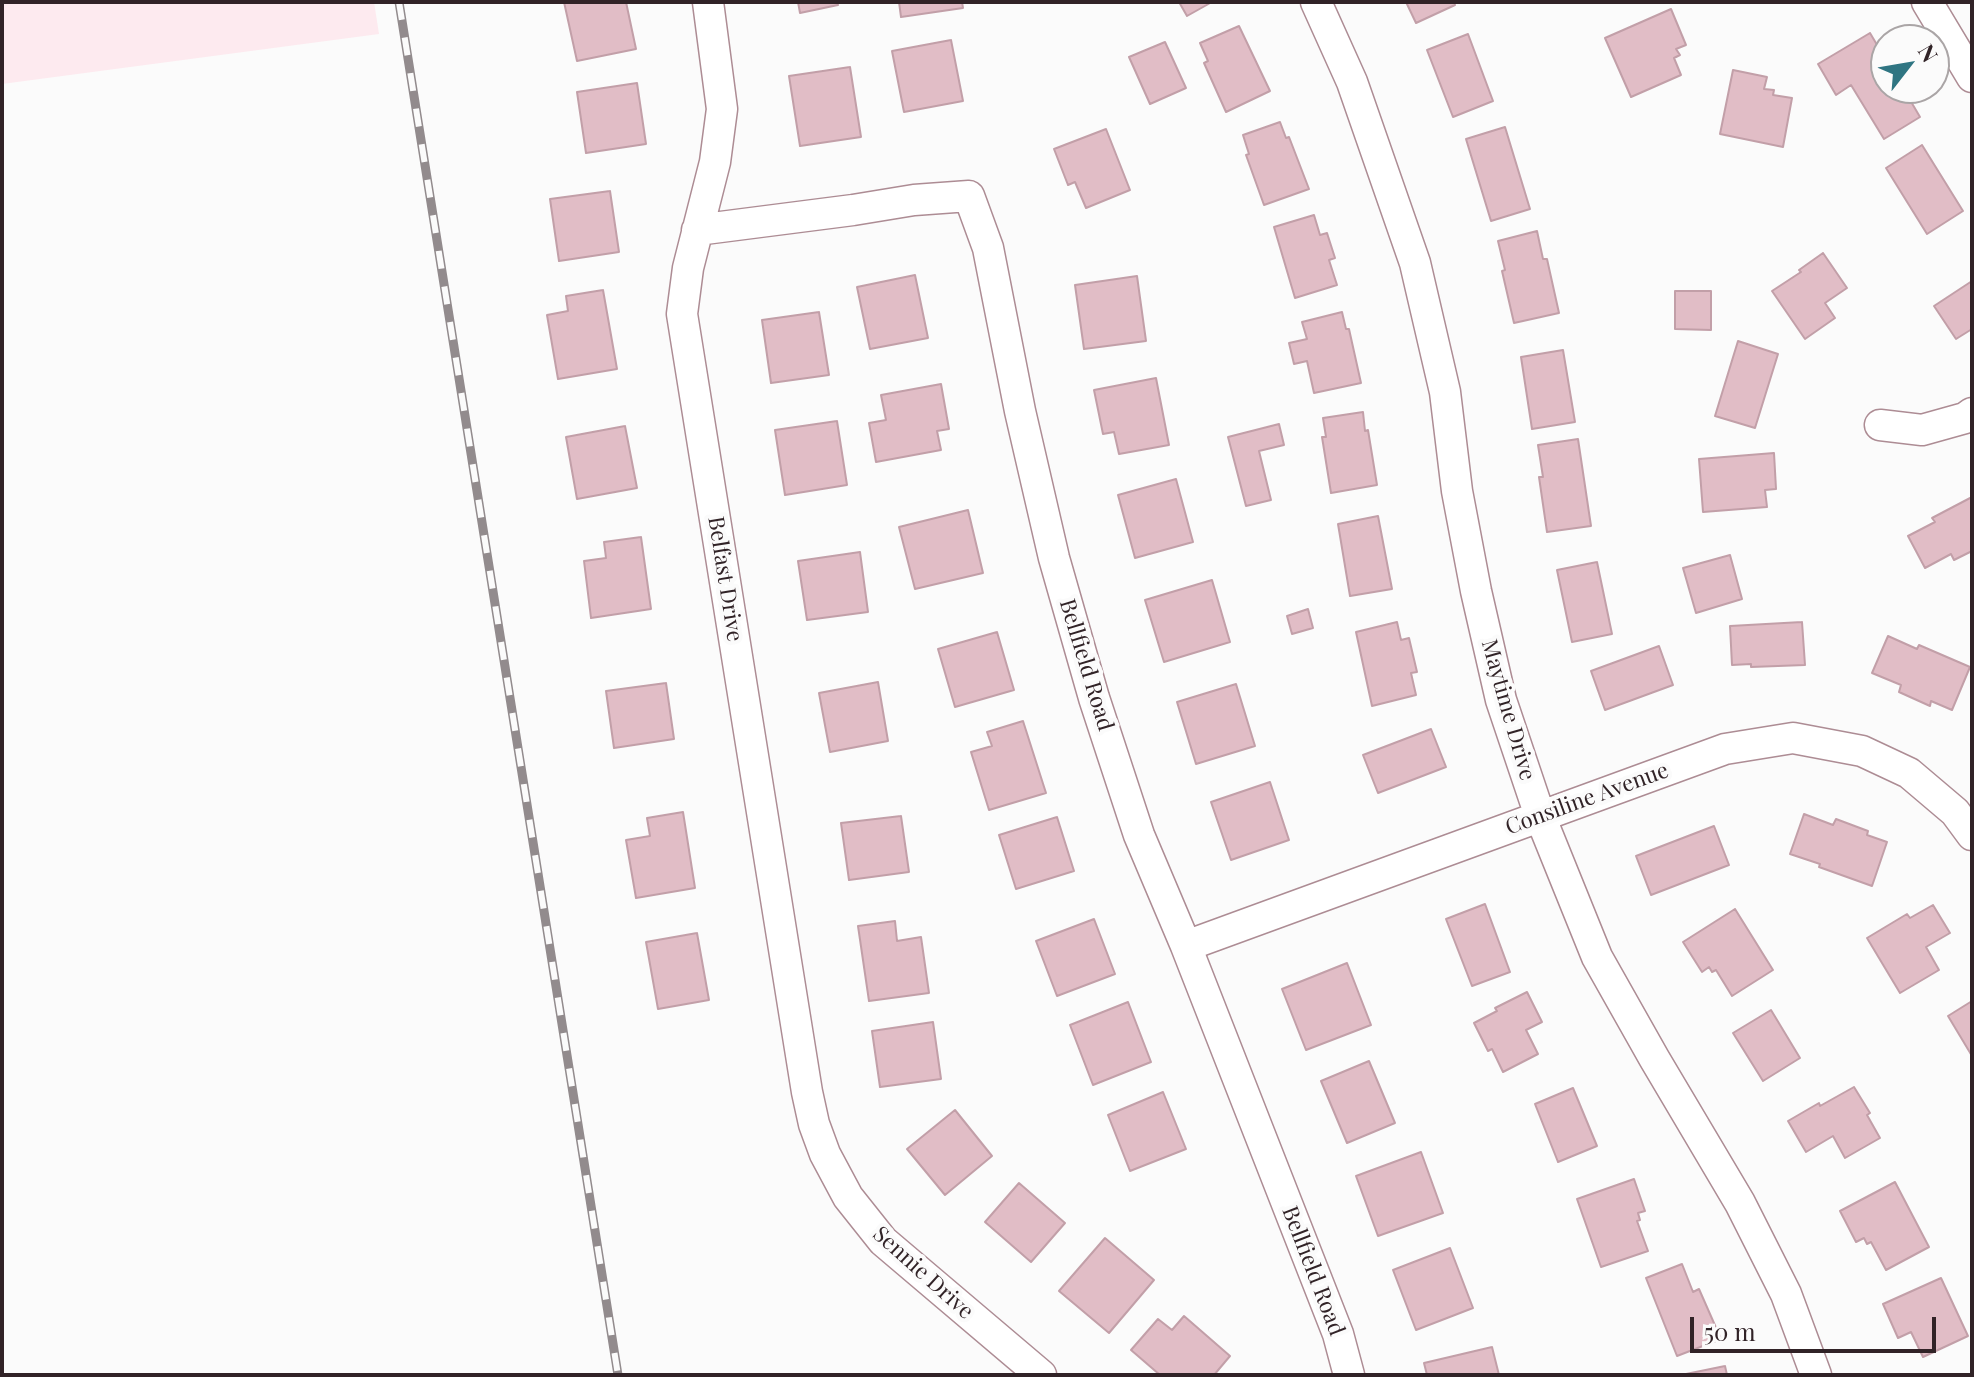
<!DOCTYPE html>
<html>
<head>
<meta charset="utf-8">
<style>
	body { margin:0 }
	#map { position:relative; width:1974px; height:1377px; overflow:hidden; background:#fbfbfb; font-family:"Playfair Display",serif }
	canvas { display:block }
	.frame { position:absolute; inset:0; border:4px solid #312327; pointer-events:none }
	.north { position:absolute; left:1870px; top:24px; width:80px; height:80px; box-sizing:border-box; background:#fbfbfb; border:2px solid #aaa5a6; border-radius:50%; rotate:59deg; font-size:22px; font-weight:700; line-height:32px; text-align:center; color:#312327 }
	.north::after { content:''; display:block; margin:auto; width:28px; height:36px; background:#2f7582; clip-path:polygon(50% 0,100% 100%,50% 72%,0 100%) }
	.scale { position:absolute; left:1690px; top:1317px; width:246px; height:36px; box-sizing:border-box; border:4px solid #312327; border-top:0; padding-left:10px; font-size:24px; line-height:28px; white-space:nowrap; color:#312327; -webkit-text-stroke:6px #fbfbfb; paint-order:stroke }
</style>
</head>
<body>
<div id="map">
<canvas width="1974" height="1377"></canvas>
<div class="frame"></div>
<div class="north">N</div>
<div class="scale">50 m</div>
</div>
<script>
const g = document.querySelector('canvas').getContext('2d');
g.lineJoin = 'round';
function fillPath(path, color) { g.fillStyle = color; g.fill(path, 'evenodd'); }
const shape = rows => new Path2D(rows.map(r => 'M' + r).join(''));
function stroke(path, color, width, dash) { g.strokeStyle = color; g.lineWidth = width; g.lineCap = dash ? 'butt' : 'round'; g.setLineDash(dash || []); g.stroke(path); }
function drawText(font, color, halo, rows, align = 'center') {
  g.font = font + ' "Playfair Display",serif'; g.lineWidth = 8; g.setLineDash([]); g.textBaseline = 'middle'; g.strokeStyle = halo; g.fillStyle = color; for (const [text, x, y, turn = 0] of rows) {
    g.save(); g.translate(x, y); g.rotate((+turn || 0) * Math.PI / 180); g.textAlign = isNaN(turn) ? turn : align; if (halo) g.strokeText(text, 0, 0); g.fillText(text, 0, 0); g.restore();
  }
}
fillPath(shape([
	[2,2,374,2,379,34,2,84]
]), '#fdeaef');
const building = shape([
	[564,2,626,2,636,49,577,61,564,2],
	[798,2,837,2,838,5,800,13,798,2],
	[899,2,962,2,963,8,901,17,899,2],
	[1179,2,1212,2,1187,16,1179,2],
	[1406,2,1454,2,1455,5,1416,23,1406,2],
	[1671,9,1686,45,1676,49,1680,55,1674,58,1681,75,1631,97,1605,38,1671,9],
	[1239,26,1270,91,1226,112,1204,63,1208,61,1200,43,1239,26],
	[1870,33,1886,60,1886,88,1903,88,1920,117,1884,139,1851,85,1836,95,1818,64,1870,33],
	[1468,34,1493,101,1453,117,1427,50,1468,34],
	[951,40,963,101,904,112,892,51,951,40],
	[1165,42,1186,88,1150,104,1129,57,1165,42],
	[850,67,861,137,800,146,789,76,850,67],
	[1733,70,1767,77,1764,89,1774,90,1773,95,1792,98,1783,147,1720,134,1733,70],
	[637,83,646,144,586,153,577,92,637,83],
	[1280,122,1286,138,1289,137,1309,189,1264,205,1246,155,1249,154,1243,135,1280,122],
	[1505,127,1530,209,1491,221,1466,139,1505,127],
	[1106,129,1130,190,1086,208,1075,182,1068,185,1054,149,1106,129],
	[1922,145,1963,211,1927,234,1886,168,1922,145],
	[610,191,619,252,559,261,550,199,610,191],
	[1314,215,1320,235,1327,233,1335,258,1329,260,1337,285,1295,298,1274,227,1314,215],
	[1537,231,1543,259,1547,259,1559,313,1514,323,1502,271,1505,270,1498,241,1537,231],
	[1823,253,1847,288,1825,303,1835,318,1805,339,1772,291,1801,272,1799,270,1823,253],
	[915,275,928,338,870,349,857,287,915,275],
	[1137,276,1146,341,1084,349,1075,285,1137,276],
	[1972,281,1972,329,1956,339,1934,306,1972,281],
	[603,290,617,369,558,379,547,315,568,311,566,296,603,290],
	[1675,291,1711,291,1711,330,1675,329,1675,291],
	[819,312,829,375,771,383,762,320,819,312],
	[1342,312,1346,329,1349,329,1361,383,1314,393,1307,361,1294,364,1289,343,1307,339,1302,322,1342,312],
	[1738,341,1778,354,1755,428,1715,416,1738,341],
	[1563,350,1575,422,1532,429,1521,357,1563,350],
	[1156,378,1169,445,1119,454,1114,432,1103,434,1094,390,1156,378],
	[941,384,949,429,937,431,941,450,876,462,869,423,886,420,881,395,941,384],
	[1363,412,1365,431,1368,430,1377,485,1331,493,1322,437,1326,437,1323,418,1363,412],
	[837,421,847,485,785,495,775,430,837,421],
	[1279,424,1284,445,1259,451,1271,500,1246,506,1228,437,1279,424],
	[625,426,637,488,577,499,566,437,625,426],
	[1578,439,1591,526,1547,532,1539,477,1543,477,1538,445,1578,439],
	[1774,453,1776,489,1765,490,1767,507,1703,512,1699,459,1774,453],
	[1176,479,1193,542,1135,558,1118,495,1176,479],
	[1972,497,1972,551,1954,560,1951,554,1925,568,1908,536,1935,522,1932,518,1972,497],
	[968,510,983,573,915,589,899,527,968,510],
	[1378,516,1392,589,1350,596,1338,524,1378,516],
	[641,537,651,609,591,618,584,561,606,558,604,542,641,537],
	[860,552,868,612,807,620,798,561,860,552],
	[1730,555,1742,599,1696,613,1683,568,1730,555],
	[1597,562,1612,634,1572,642,1557,570,1597,562],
	[1212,580,1230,642,1164,662,1145,600,1212,580],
	[1308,609,1313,628,1292,634,1287,616,1308,609],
	[1397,622,1401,640,1409,638,1417,672,1411,673,1416,695,1372,706,1356,632,1397,622],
	[1802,622,1805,665,1751,667,1751,664,1732,665,1730,626,1802,622],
	[997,632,1014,690,955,707,938,649,997,632],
	[1888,636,1917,649,1919,645,1970,667,1952,710,1931,701,1930,706,1899,692,1901,685,1872,673,1888,636],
	[1659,646,1673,685,1605,710,1591,671,1659,646],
	[878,682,888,741,830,752,819,693,878,682],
	[666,683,674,739,614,748,606,691,666,683],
	[1236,684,1255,746,1196,764,1177,702,1236,684],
	[1023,721,1046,793,989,810,971,752,992,746,987,732,1023,721],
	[1431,729,1446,767,1378,793,1363,755,1431,729],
	[1270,782,1289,840,1231,860,1211,802,1270,782],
	[683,812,695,888,636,898,626,840,650,836,647,818,683,812],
	[1804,814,1833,825,1836,819,1868,831,1867,835,1887,842,1872,886,1819,867,1820,864,1790,854,1804,814],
	[901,816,909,872,849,880,841,823,901,816],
	[1057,817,1074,871,1016,889,999,835,1057,817],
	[1714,826,1729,865,1651,895,1636,856,1714,826],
	[1485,904,1510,972,1472,986,1446,919,1485,904],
	[1933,905,1950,933,1926,947,1939,970,1900,993,1867,938,1907,914,1910,918,1933,905],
	[1735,909,1773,970,1732,996,1716,970,1712,972,1709,967,1702,972,1683,942,1735,909],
	[1094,919,1115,974,1057,996,1036,941,1094,919],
	[895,921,897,941,921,937,929,993,869,1001,858,926,895,921],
	[697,933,709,1000,658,1009,646,942,697,933],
	[1347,963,1371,1025,1306,1050,1282,989,1347,963],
	[1527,992,1542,1022,1526,1030,1538,1054,1503,1072,1492,1049,1488,1051,1474,1023,1497,1011,1495,1008,1527,992],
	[1972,1001,1972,1056,1948,1016,1972,1001],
	[1128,1002,1151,1062,1093,1085,1070,1025,1128,1002],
	[1771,1010,1800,1058,1763,1081,1733,1033,1771,1010],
	[933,1022,941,1079,880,1087,872,1031,933,1022],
	[1369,1061,1395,1123,1347,1143,1321,1081,1369,1061],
	[1854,1087,1870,1113,1867,1115,1880,1138,1845,1158,1833,1136,1806,1152,1788,1121,1819,1103,1820,1106,1854,1087],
	[1573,1088,1597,1146,1558,1162,1535,1104,1573,1088],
	[1163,1092,1186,1149,1130,1171,1108,1115,1163,1092],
	[955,1110,992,1156,945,1195,907,1149,955,1110],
	[1421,1152,1443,1213,1378,1236,1356,1176,1421,1152],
	[1634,1179,1645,1211,1638,1213,1640,1220,1637,1221,1648,1251,1601,1267,1577,1199,1634,1179],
	[1895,1182,1929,1247,1886,1270,1871,1242,1867,1244,1864,1238,1856,1242,1840,1211,1895,1182],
	[1019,1183,1065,1223,1031,1262,985,1222,1019,1183],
	[1105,1238,1154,1280,1109,1333,1059,1291,1105,1238],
	[1450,1248,1473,1308,1416,1330,1393,1270,1450,1248],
	[1682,1264,1693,1292,1699,1289,1721,1339,1677,1356,1646,1278,1682,1264],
	[1941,1278,1968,1336,1923,1357,1911,1332,1898,1338,1883,1304,1941,1278],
	[1184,1316,1230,1356,1214,1375,1160,1375,1131,1350,1158,1319,1172,1330,1184,1316],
	[1492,1347,1499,1375,1427,1375,1424,1363,1492,1347],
	[1725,1366,1727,1375,1686,1375,1686,1374,1725,1366]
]);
fillPath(building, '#e1bdc6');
stroke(building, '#c29fa8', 2);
const minor = shape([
	[708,2,722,109,715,162,688,268,682,314,807,1092,814,1124,825,1154,848,1197,883,1241,1041,1375],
	[1316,2,1352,82,1415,263,1445,392,1457,491,1476,591,1501,700,1540,816,1597,957,1654,1058,1740,1203,1786,1294,1816,1375],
	[1927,2,1972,77],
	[697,230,853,210,914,200,969,196,988,248,1020,411,1054,558,1094,698,1139,835,1186,946,1338,1334,1349,1375],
	[1880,425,1922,430,1965,418,1972,413],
	[1186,946,1725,749,1793,738,1862,751,1909,773,1955,812,1972,835]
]);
stroke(minor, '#ad8c94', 33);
stroke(minor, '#fff', 30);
const rail = shape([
	[399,2,618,1375]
]);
stroke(rail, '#928b8d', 9);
stroke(rail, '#fbfbfb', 6, [18]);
drawText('22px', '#312327', '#fbfbfb', [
	["Belfast Drive",725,579,81],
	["Bellfield Road",1086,665,73],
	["Maytime Drive",1508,710,74],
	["Consiline Avenue",1587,799,-20],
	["Bellfield Road",1313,1271,69],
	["Sennie Drive",923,1273,42]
]);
</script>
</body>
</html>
